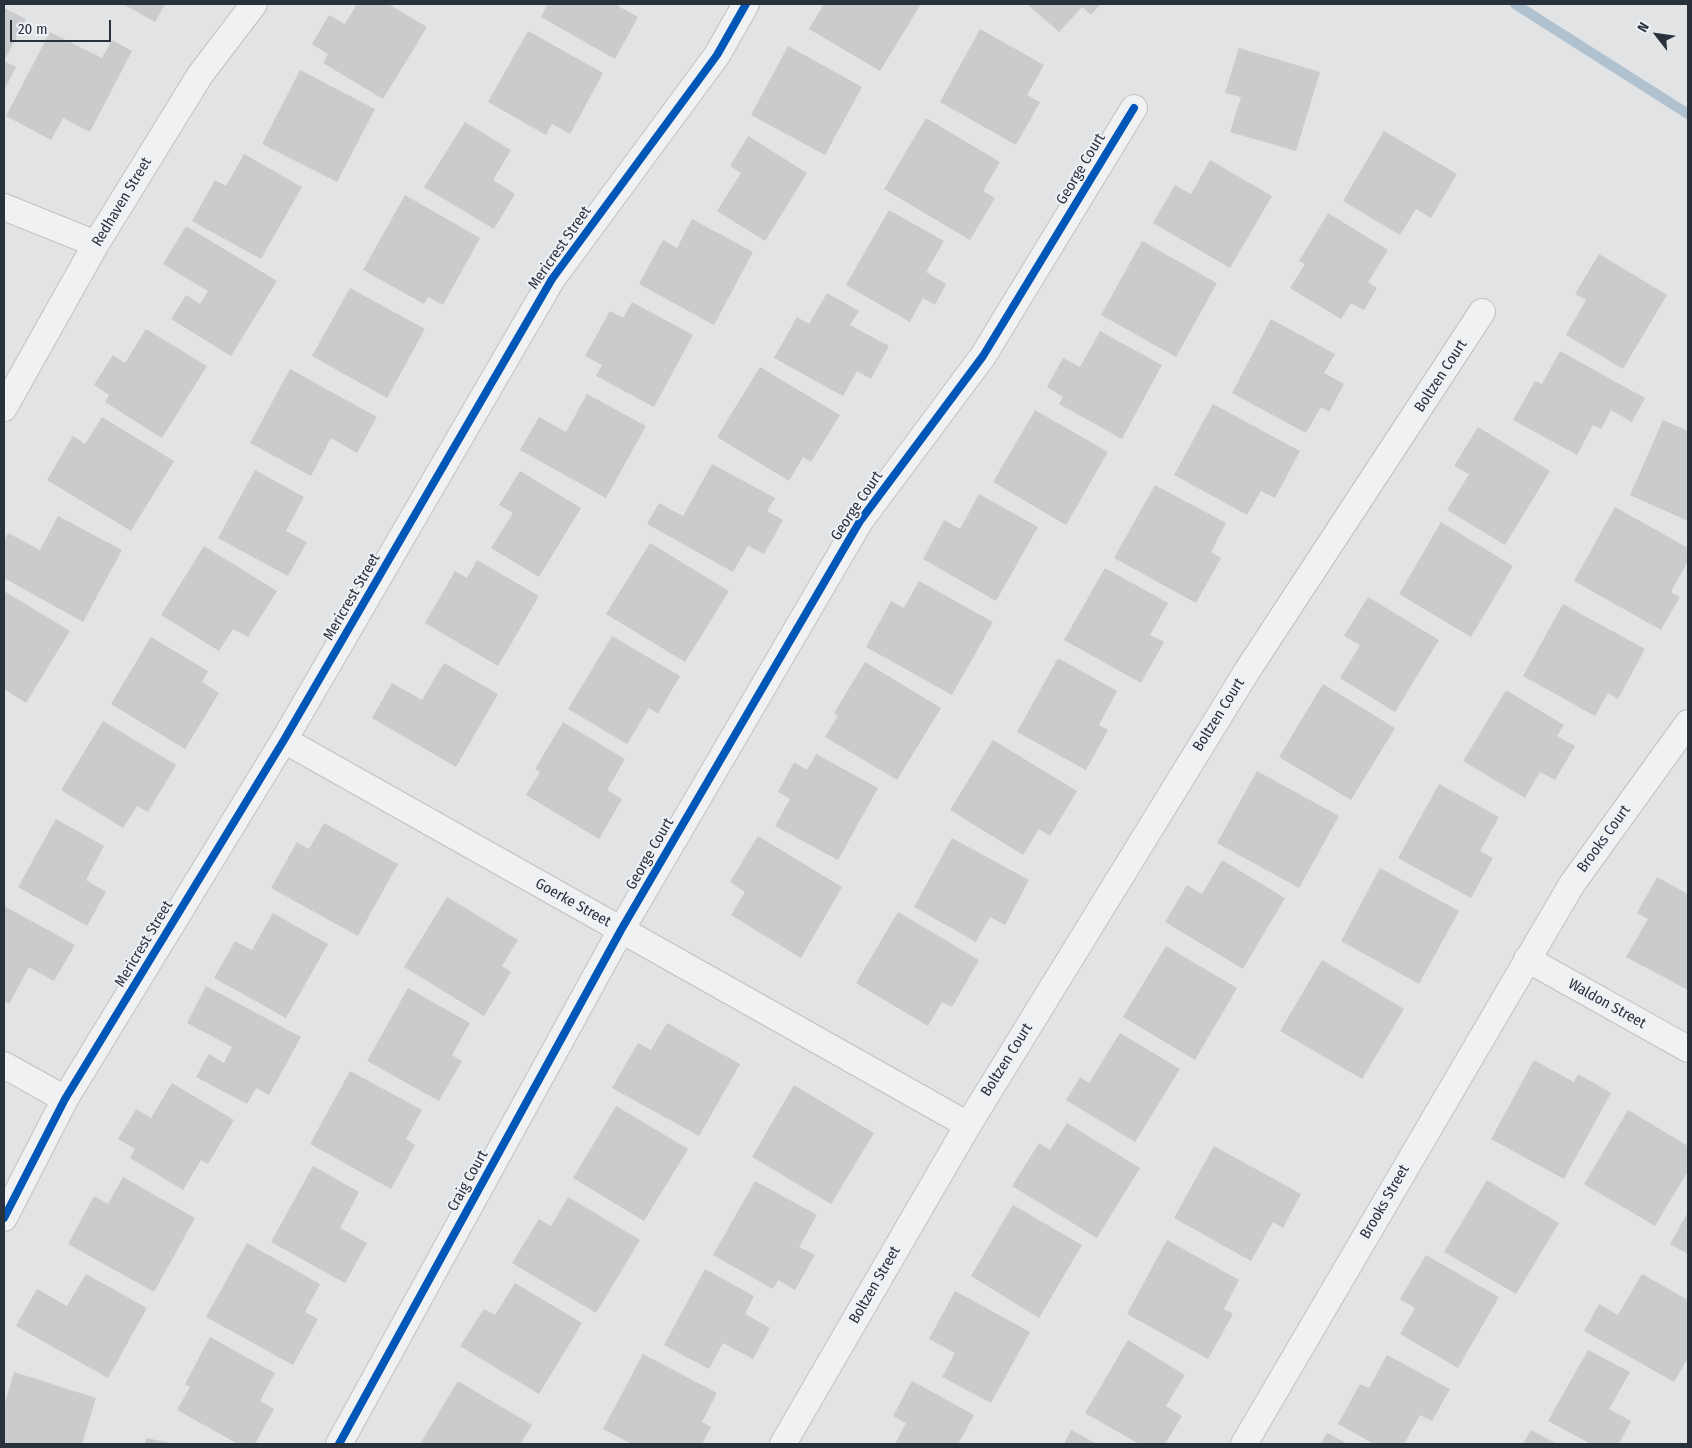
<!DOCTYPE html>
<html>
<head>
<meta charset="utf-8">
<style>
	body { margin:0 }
	#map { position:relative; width:1692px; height:1448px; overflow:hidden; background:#e1e3e5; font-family:"Fira Sans Condensed",sans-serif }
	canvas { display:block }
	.frame { position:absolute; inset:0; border:5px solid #29313d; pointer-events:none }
	.north { position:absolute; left:1632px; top:10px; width:50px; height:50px; -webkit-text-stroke:4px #eef1f5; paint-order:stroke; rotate:300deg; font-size:14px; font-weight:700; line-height:20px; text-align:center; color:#29313d }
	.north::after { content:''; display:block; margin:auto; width:18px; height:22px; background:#29313d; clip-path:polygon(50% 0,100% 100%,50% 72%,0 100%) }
	.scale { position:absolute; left:10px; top:20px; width:101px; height:22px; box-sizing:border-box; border:2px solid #29313d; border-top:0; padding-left:6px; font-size:15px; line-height:18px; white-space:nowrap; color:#29313d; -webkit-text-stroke:4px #eef1f5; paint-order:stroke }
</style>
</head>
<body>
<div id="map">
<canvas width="1692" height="1448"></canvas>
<div class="frame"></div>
<div class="north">N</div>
<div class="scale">20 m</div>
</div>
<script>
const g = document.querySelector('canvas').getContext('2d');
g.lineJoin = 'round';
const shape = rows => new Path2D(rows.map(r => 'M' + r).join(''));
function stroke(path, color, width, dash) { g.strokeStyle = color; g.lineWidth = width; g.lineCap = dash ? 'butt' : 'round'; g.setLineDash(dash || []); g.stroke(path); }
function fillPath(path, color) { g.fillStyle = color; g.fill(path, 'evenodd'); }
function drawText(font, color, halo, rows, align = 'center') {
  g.font = font + ' "Fira Sans Condensed",sans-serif'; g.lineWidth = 4; g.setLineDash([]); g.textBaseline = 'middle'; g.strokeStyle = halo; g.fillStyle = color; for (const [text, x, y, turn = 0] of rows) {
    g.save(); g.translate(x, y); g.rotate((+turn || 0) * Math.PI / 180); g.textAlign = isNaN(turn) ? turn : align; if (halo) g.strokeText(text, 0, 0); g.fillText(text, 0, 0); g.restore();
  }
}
stroke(shape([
	[1515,4,1688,114]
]), '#b0c1cf', 10);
fillPath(shape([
	[123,4,165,4,155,22],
	[357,4,388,4,427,27,383,99,323,63,328,54,312,44,329,15,345,24],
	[548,4,619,4,618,6,638,17,615,59,541,17],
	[824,4,921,4,880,71,809,29],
	[1027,4,1101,4,1091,15,1082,7,1059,32],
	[4,8,26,19,4,61,16,67,4,90],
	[980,29,1044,65,1027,95,1040,102,1016,145,940,102],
	[528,31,603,73,570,134,552,124,546,135,488,102],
	[50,32,102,58,112,40,132,51,90,132,63,118,51,140,6,116],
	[788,46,862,87,825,155,751,115],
	[1239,48,1320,72,1296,151,1230,132,1241,97,1225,93],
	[300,70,375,109,337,182,262,144],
	[926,118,1000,162,983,191,995,198,970,240,884,189],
	[465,122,511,150,493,180,515,194,494,229,424,187],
	[1384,131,1457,174,1431,218,1416,209,1400,235,1343,201],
	[748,136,807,173,765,241,717,211,741,173,730,166],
	[244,154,302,187,261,259,192,221,215,180,226,186],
	[1210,160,1272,196,1230,268,1153,223,1175,185,1191,194],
	[405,195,480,238,443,305,428,297,424,304,363,270],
	[889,210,944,241,926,272,946,284,935,305,923,298,910,322,846,285],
	[1328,213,1388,250,1368,282,1377,288,1364,310,1351,303,1341,319,1290,288,1305,264,1299,261],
	[692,219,753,252,714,325,639,284,663,240,677,248],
	[186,226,277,281,231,356,171,319,186,295,200,304,208,291,163,264],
	[1142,241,1217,283,1176,357,1101,315],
	[1599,254,1667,295,1623,369,1566,335,1586,300,1575,294],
	[350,288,425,329,387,398,312,356],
	[827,293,859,311,850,325,889,346,871,379,857,371,843,396,774,358,797,317,809,324],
	[632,302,693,335,654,407,596,376,602,365,585,356,610,311,623,318],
	[1271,319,1335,354,1324,373,1344,384,1329,412,1321,407,1306,433,1232,393],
	[146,329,207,366,162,438,105,402,109,395,94,385,113,355,125,363],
	[1100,331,1162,365,1122,439,1059,404,1063,397,1047,387,1063,358,1080,367],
	[1560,351,1645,398,1632,422,1611,410,1601,429,1593,425,1577,455,1513,420,1535,381,1542,384],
	[760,367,840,415,811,462,803,457,789,481,717,437],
	[290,369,377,417,357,453,331,438,311,476,250,443],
	[587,394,646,426,606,498,520,450,539,417,566,432],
	[1213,404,1300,451,1275,498,1261,491,1247,515,1174,475],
	[1035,410,1108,452,1066,525,993,482],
	[102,417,174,461,131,531,47,480,73,436,85,444],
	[1663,420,1688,431,1688,521,1630,495],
	[1478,427,1550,471,1505,545,1447,510,1469,474,1454,466],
	[712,464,775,498,767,511,783,520,764,554,748,546,733,572,647,524,659,503,683,516],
	[255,470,304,497,286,531,307,542,288,576,218,538],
	[520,471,581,508,539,577,491,548,513,513,499,505],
	[1155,485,1226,523,1211,552,1221,558,1196,603,1114,558],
	[979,494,1038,527,996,601,923,559,944,520,960,529],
	[1615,507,1688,548,1688,561,1671,592,1680,597,1661,630,1574,581],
	[58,516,122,550,83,622,4,578,4,542,8,533,40,550],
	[1441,522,1513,566,1471,637,1399,594],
	[650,543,729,591,685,662,606,614],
	[204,546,277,591,248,637,233,629,219,651,161,615],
	[477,560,539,596,498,666,425,623,455,571,467,578],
	[1105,568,1168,603,1150,635,1164,642,1141,683,1064,640],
	[919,581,993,622,952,695,866,647,891,601,904,608],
	[4,591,70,631,26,703,4,689],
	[1368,597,1439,640,1395,712,1340,678,1360,645,1344,636],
	[1563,604,1645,649,1618,699,1608,693,1595,716,1523,676],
	[612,636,680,676,658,714,649,708,627,744,568,709],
	[151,637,208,671,202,682,219,693,185,749,111,704],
	[1058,658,1117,691,1099,725,1108,730,1086,770,1017,732],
	[865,662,941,708,897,780,825,737,838,716,834,713],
	[444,663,498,694,456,767,372,718,392,683,422,700],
	[1323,684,1395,728,1351,800,1279,757],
	[1506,690,1564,725,1557,736,1575,746,1555,780,1540,772,1525,798,1463,761],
	[103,721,176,765,148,812,137,806,123,828,61,790],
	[563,722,625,759,607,790,622,799,599,839,526,795,540,772,535,769],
	[993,740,1077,791,1050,836,1039,829,1023,855,950,810],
	[816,754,878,788,838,860,775,826,790,799,778,792,794,762,807,770],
	[1257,771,1339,816,1299,888,1217,843],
	[1439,784,1499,817,1480,851,1493,858,1471,898,1398,858],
	[56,819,104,846,86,880,106,892,87,926,18,887],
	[324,823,398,864,358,936,271,888,297,842,309,849],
	[758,836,842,887,801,958,731,915,745,892,730,882],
	[952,838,1029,880,1005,925,990,917,976,942,914,907],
	[1222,860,1285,898,1243,969,1165,922,1187,885,1202,894],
	[1380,868,1459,911,1419,984,1341,941],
	[1657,877,1688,894,1688,990,1626,957,1648,919,1637,913],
	[447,897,518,940,502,966,511,972,484,1016,404,967],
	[4,906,75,945,54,981,29,967,9,1004,4,1001],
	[898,912,979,960,952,1007,942,1002,928,1026,856,983],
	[273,913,328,944,286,1018,214,978,235,941,252,950],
	[1166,946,1237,988,1195,1060,1123,1017],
	[1322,960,1404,1009,1362,1079,1280,1031],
	[206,986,301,1037,269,1095,256,1088,247,1104,196,1077,209,1054,224,1063,232,1047,187,1023],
	[408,988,470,1023,452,1055,462,1061,439,1101,367,1061],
	[667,1023,740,1064,699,1136,612,1088,638,1043,651,1050],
	[1120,1033,1180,1069,1135,1142,1066,1100,1080,1077,1089,1083],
	[1534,1060,1574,1082,1578,1074,1611,1093,1564,1179,1491,1139],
	[350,1071,422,1110,406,1139,415,1145,391,1189,310,1144],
	[172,1083,234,1120,208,1164,201,1160,183,1190,130,1158,135,1149,118,1139,136,1109,151,1118],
	[794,1085,874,1133,831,1204,752,1157],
	[616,1106,688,1149,644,1221,573,1178],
	[1628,1110,1688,1146,1688,1171,1655,1226,1584,1184],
	[1067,1123,1140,1168,1097,1238,1012,1186,1039,1143,1050,1150],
	[1214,1146,1301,1194,1283,1228,1273,1222,1251,1261,1174,1218],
	[313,1166,359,1192,340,1228,367,1243,345,1283,271,1242],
	[123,1177,195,1218,154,1292,68,1244,94,1196,108,1204],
	[1487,1180,1559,1223,1516,1294,1444,1252],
	[755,1181,817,1215,799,1247,815,1255,795,1290,778,1280,773,1289,713,1255],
	[568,1197,640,1240,596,1313,512,1263,539,1219,551,1226],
	[1013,1205,1082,1245,1039,1318,971,1276],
	[1688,1212,1688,1254,1670,1244],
	[1167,1240,1239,1280,1224,1309,1233,1314,1208,1359,1127,1314],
	[247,1243,320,1284,305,1312,318,1319,293,1365,206,1317],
	[1426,1255,1499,1297,1458,1368,1400,1334,1415,1308,1400,1299],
	[705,1269,754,1296,745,1314,770,1328,753,1359,723,1343,709,1369,664,1345],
	[86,1274,147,1308,108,1378,16,1326,37,1289,67,1306],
	[1642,1274,1688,1300,1688,1358,1674,1382,1584,1331,1599,1304,1618,1315],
	[515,1283,582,1323,539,1394,460,1346,484,1309,495,1315],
	[955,1291,1030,1332,991,1403,942,1377,955,1353,929,1339],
	[210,1337,275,1373,260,1401,274,1409,255,1444,238,1444,177,1410,190,1387,185,1384],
	[1128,1340,1185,1375,1166,1406,1182,1416,1165,1444,1139,1444,1085,1413],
	[1588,1350,1630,1372,1609,1409,1631,1421,1619,1444,1591,1444,1548,1421],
	[643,1354,717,1393,702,1422,711,1427,702,1444,632,1444,603,1429],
	[1387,1355,1450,1389,1432,1421,1420,1415,1404,1444,1374,1444,1338,1424,1360,1384,1369,1388],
	[14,1372,96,1398,82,1444,4,1444,4,1406],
	[458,1381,532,1425,520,1444,420,1444],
	[912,1381,974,1415,958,1444,895,1444,906,1423,893,1416],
	[1071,1430,1097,1444,1064,1444],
	[1531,1430,1557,1444,1523,1444],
	[1327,1433,1348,1444,1320,1444],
	[146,1438,171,1443,171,1444,145,1444]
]), '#c9cbcd');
const street = shape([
	[4,207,96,244],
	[4,408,96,244,200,75,254,4],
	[284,740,968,1125],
	[1527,959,1688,1049],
	[4,1065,65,1099],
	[4,1218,65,1099,284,740,552,279,717,55,746,4],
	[339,1444,621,930,860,521,983,356,1134,108],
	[783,1444,968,1125,1247,671,1482,312],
	[1244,1444,1572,884,1688,723]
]);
stroke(street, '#bfc1c3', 28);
stroke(street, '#f0f1f2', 26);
stroke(shape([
	[4,1218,65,1099,284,740,552,279,717,55,746,4],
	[339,1444,621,930,860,521,983,356,1134,108]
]), '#0057b8', 8);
drawText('15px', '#29313d', '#eef1f5', [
	["George Court",1081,169,-59],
	["Redhaven Street",122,202,-59],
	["Mericrest Street",560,248,-55],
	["Boltzen Court",1441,376,-57],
	["George Court",857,506,-56],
	["Mericrest Street",352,597,-60],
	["Boltzen Court",1219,715,-58],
	["Brooks Court",1604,839,-54],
	["George Court",650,854,-60],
	["Goerke Street",573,903,29],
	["Mericrest Street",144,944,-59],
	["Waldon Street",1607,1004,29],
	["Boltzen Court",1007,1060,-58],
	["Craig Court",468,1181,-61],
	["Brooks Street",1385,1202,-60],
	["Boltzen Street",875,1285,-60]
]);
</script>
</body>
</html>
